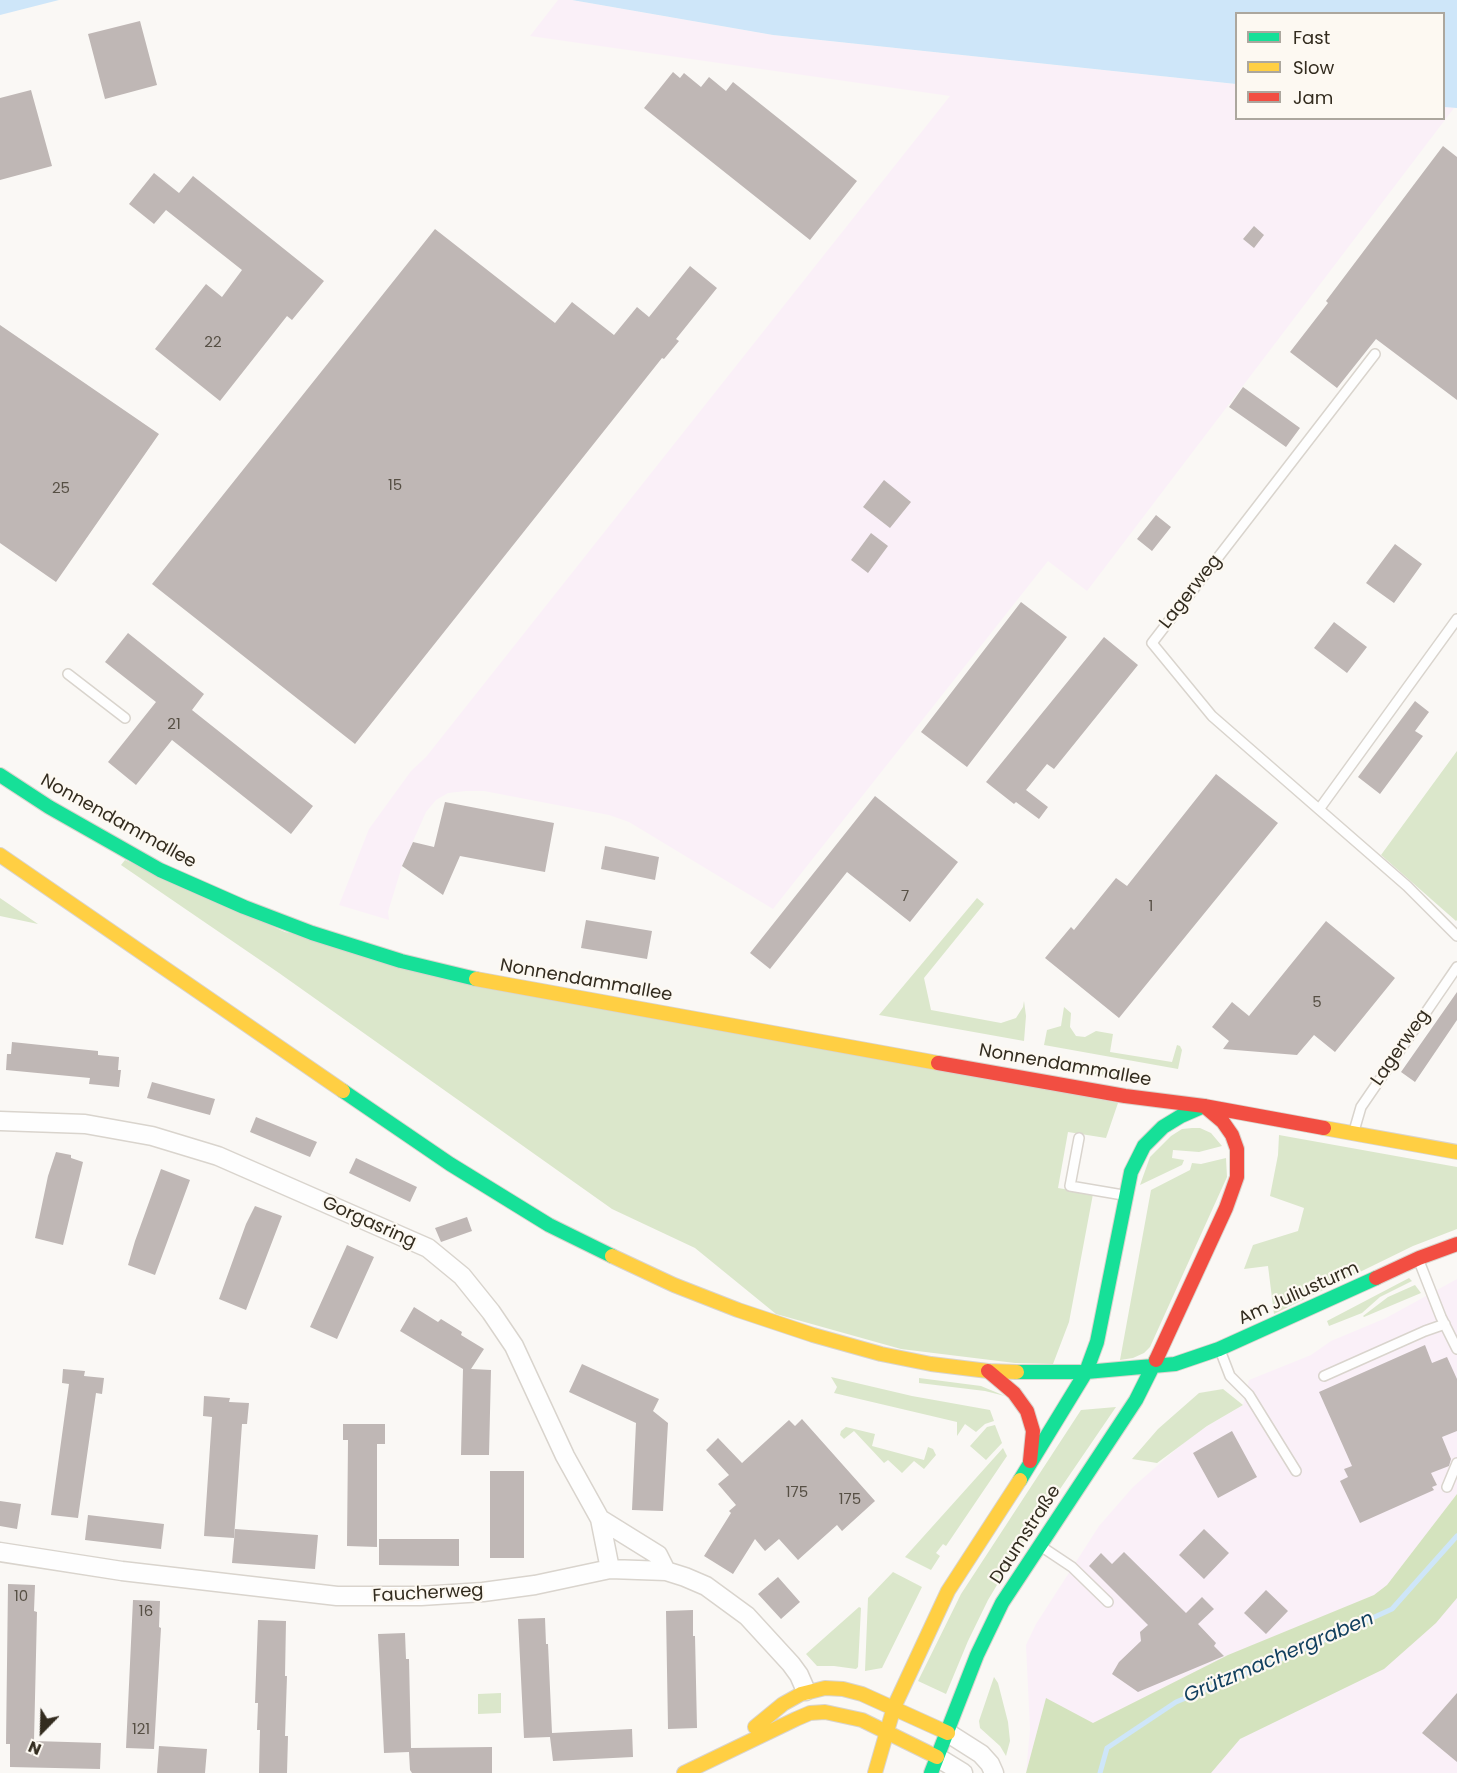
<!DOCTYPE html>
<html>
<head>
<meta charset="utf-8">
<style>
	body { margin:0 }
	#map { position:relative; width:1457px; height:1773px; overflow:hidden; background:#faf8f5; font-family:Poppins,sans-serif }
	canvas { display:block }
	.legend { position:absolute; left:1235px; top:12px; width:210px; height:108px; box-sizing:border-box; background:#fdf9f2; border:2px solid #aca79e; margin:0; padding:8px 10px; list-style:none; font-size:18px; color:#332c1f }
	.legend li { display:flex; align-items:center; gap:12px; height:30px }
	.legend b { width:30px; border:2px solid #aca79e }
	.north { position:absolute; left:12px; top:1701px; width:60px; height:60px; -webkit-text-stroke:4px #fdf9f2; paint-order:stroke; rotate:203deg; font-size:16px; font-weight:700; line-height:24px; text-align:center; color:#332c1f }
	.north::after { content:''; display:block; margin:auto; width:21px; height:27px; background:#332c1f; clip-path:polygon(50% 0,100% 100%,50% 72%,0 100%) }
</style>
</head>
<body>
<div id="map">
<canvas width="1457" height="1773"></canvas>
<ul class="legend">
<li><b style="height:8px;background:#16e098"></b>Fast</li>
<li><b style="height:8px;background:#ffcf43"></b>Slow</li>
<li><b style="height:8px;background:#f24e42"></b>Jam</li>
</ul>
<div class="north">N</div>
</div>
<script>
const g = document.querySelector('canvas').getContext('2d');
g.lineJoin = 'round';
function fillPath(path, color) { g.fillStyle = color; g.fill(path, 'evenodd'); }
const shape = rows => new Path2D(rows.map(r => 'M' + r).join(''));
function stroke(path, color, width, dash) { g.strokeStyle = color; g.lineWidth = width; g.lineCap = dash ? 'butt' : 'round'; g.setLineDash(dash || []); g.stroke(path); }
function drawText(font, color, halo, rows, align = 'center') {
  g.font = font + ' Poppins,sans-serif'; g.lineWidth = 4.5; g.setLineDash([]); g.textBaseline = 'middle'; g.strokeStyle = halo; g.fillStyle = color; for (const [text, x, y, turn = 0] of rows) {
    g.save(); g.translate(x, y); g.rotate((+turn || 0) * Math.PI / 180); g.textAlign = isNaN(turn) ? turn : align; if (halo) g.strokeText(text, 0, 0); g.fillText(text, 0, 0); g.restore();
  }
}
fillPath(shape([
	[558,0,572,0,773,35,1236,84,1236,118,1444,118,1444,107,1454,108,1087,591,1048,561,773,909,629,822,609,815,484,791,466,791,448,793,436,800,426,812,402,866,388,912,389,920,339,905,369,829,411,771,426,757,950,96,530,36],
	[1457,1279,1457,1773,1026,1773,1030,1729,1026,1645,1036,1624,1099,1526,1133,1487,1182,1444,1207,1426,1243,1405,1249,1380,1311,1355,1331,1341,1386,1318]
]), '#faf0f8');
fillPath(shape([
	[1457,751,1457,920,1456,921,1381,855],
	[125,860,285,932,1118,1103,1106,1138,1068,1132,1058,1188,1093,1194,1069,1322,1053,1364,1015,1363,901,1349,776,1314,695,1248,612,1209,279,973,121,865],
	[0,898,38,924,0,916],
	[977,898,984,904,924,978,931,1010,1001,1023,1016,1018,1023,1007,1024,1001,1026,1016,1024,1041,879,1015],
	[1064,1007,1071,1013,1070,1027,1076,1036,1085,1037,1096,1031,1113,1034,1110,1052,1172,1062,1177,1045,1180,1046,1182,1050,1178,1069,1044,1045,1047,1030,1061,1026],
	[1071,1063,1116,1071,1115,1077,1070,1070],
	[1192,1128,1200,1128,1211,1133,1222,1146,1199,1152,1173,1150,1172,1158,1184,1160,1182,1165,1140,1185,1150,1157,1171,1136,1182,1129],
	[1279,1135,1457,1167,1457,1229,1413,1246,1274,1314,1268,1266,1244,1269,1253,1245,1298,1231,1304,1208,1270,1196,1278,1155],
	[1226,1158,1227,1177,1150,1347,1144,1353,1133,1358,1120,1360,1151,1190,1190,1170,1192,1163,1201,1164],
	[1409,1278,1412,1281,1380,1297,1362,1313,1329,1326,1327,1321],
	[1415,1285,1421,1293,1364,1317,1363,1316,1388,1297],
	[831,1377,912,1396,990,1410,994,1421,985,1424,976,1432,965,1424,957,1436,957,1422,834,1393,837,1387],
	[919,1378,981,1386,1005,1396,985,1391,919,1383],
	[1223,1389,1243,1405,1207,1426,1157,1463,1132,1459,1158,1429,1199,1393],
	[1116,1407,1015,1555,988,1600,968,1641,946,1694,918,1681,961,1594,1081,1410],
	[995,1425,1002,1443,986,1460,970,1446,987,1427],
	[846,1427,875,1434,872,1446,924,1460,928,1447,933,1449,936,1455,924,1469,914,1461,902,1473,888,1460,884,1463,854,1431,844,1439,840,1435,841,1431],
	[1003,1448,1007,1456,946,1546,943,1544,936,1553,940,1556,931,1570,905,1557],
	[893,1572,922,1587,882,1668,865,1671,868,1598],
	[859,1607,861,1608,858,1667,856,1669,834,1666,817,1666,806,1654],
	[994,1677,998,1683,1008,1722,1010,1741,1006,1756,1000,1746,980,1728,979,1721],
	[501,1693,501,1713,478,1714,478,1694]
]), '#dbe7cb');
fillPath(shape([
	[1457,1494,1457,1598,1436,1623,1384,1669,1240,1739,1211,1773,1026,1773,1046,1698,1093,1723,1228,1655,1374,1595,1387,1585]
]), '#d4e3be');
fillPath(shape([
	[0,0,59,0,0,15],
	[572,0,1457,0,1457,108,1444,107,1444,14,1236,14,1236,84,773,35]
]), '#cee6f9');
stroke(shape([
	[1100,1773,1107,1748,1176,1702,1300,1651,1392,1609,1457,1536]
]), '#cee6f9', 5);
fillPath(shape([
	[140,21,157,85,105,99,88,34],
	[673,72,680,78,684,73,701,87,709,77,726,91,733,82,857,181,810,240,644,108],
	[31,90,52,166,0,180,0,98],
	[1443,146,1457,157,1457,400,1376,339,1337,388,1290,352,1328,303,1326,301],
	[154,173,179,193,193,176,324,281,292,320,287,316,220,401,155,349,206,284,222,297,242,270,166,210,154,224,129,204],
	[1254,226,1264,235,1254,248,1243,239],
	[435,229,555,323,572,302,614,335,637,307,649,317,690,266,717,288,676,339,679,341,664,359,662,358,355,744,152,584],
	[0,325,159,434,56,582,0,543],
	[1243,387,1300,428,1286,447,1229,407],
	[884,480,911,502,890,528,863,507],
	[1156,515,1171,527,1152,551,1137,539],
	[871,533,888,546,868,573,851,560],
	[1395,544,1422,564,1394,603,1366,583],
	[1021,602,1067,637,967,767,921,732],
	[1334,622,1367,647,1347,673,1314,648],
	[128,633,204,694,192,710,313,806,291,834,172,740,136,785,108,762,156,702,105,662],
	[1104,637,1138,665,1054,769,1047,764,1026,790,1048,807,1039,819,1016,802,1014,804,986,782],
	[1415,701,1429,712,1415,731,1423,736,1380,794,1358,777],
	[1216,774,1278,823,1119,1018,1045,958,1071,927,1074,930,1116,878,1127,886],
	[875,796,958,862,910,922,847,872,770,969,750,953],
	[445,802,554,823,545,872,460,856,443,895,402,866,413,842,434,847],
	[605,846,659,857,655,880,601,869],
	[586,920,652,931,647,959,581,948],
	[1326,921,1395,978,1335,1052,1314,1035,1297,1055,1223,1049,1229,1041,1212,1027,1232,1002,1249,1016],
	[1457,992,1457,1020,1415,1082,1401,1072],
	[12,1042,98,1051,98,1055,119,1057,118,1070,121,1070,119,1087,89,1084,90,1078,6,1070,7,1054,11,1054],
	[152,1082,215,1099,210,1115,147,1098],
	[256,1117,317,1142,310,1157,250,1132],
	[56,1152,71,1155,71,1158,83,1162,63,1245,35,1238,48,1176],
	[356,1158,417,1187,410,1202,349,1173],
	[161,1169,190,1180,155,1275,128,1265,135,1241],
	[255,1206,282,1216,246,1310,219,1299,246,1224],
	[467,1217,472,1231,441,1242,435,1228],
	[347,1245,374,1257,337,1339,310,1327],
	[414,1307,438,1322,441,1319,462,1332,461,1335,484,1349,471,1369,491,1370,489,1455,461,1455,463,1369,400,1331],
	[1425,1345,1432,1363,1447,1357,1457,1379,1457,1431,1442,1437,1451,1459,1449,1466,1431,1473,1437,1485,1432,1487,1434,1490,1360,1523,1340,1481,1348,1477,1344,1469,1352,1466,1319,1392],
	[582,1364,659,1399,653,1411,668,1423,663,1511,632,1510,636,1423,569,1392],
	[63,1369,85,1371,84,1376,104,1378,102,1394,96,1393,78,1518,51,1515,69,1384,62,1383],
	[204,1396,230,1398,229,1402,249,1403,247,1424,242,1424,234,1538,204,1536,212,1417,203,1416],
	[802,1419,875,1501,842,1531,837,1525,798,1560,779,1539,765,1551,755,1539,733,1574,704,1556,731,1513,729,1511,736,1505,718,1484,729,1475,706,1450,718,1438,742,1463,789,1420,795,1426],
	[343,1424,385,1424,385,1444,377,1444,377,1547,347,1546,348,1440,343,1440],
	[1232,1431,1257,1477,1218,1498,1193,1453],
	[490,1471,524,1471,524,1558,490,1558],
	[0,1501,21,1504,17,1529,0,1526],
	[88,1515,164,1524,161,1549,85,1540],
	[235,1529,318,1535,315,1569,232,1563],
	[1204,1529,1229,1553,1204,1579,1179,1555],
	[379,1539,459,1539,459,1566,379,1565],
	[1124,1552,1186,1613,1202,1597,1214,1609,1198,1624,1216,1643,1214,1646,1224,1656,1138,1692,1112,1674,1119,1662,1141,1641,1140,1632,1148,1625,1089,1566,1101,1553,1112,1564],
	[778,1577,800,1602,781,1619,758,1594],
	[8,1584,35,1585,34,1611,37,1612,34,1741,101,1743,100,1769,10,1767,10,1744,6,1744],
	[1266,1590,1288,1611,1266,1634,1244,1613],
	[133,1600,160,1601,159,1627,161,1628,154,1749,126,1748],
	[693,1610,693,1636,695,1636,697,1728,668,1729,666,1611],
	[545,1618,546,1644,548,1644,552,1733,632,1729,633,1757,553,1761,550,1737,524,1738,518,1619],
	[258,1620,286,1621,285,1676,287,1676,285,1736,288,1736,287,1773,259,1773,260,1730,257,1730,258,1703,255,1703],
	[405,1633,406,1659,409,1659,411,1748,492,1747,492,1773,412,1773,410,1770,409,1752,384,1753,378,1634],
	[1457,1693,1457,1762,1422,1733],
	[159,1746,207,1749,205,1773,157,1773]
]), '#bfb7b5');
const lane = shape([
	[1375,354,1152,643,1212,716,1407,886,1457,936],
	[68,674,125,718],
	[1320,808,1457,619],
	[1354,1131,1361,1107,1457,967],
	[1079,1138,1070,1186,1123,1195],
	[1419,1261,1441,1317,1457,1349],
	[1220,1350,1230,1376,1249,1395,1296,1471],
	[1324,1376,1425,1331,1445,1324],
	[1447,1487,1457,1463],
	[1042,1547,1072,1567,1108,1602]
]);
const street = shape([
	[0,1121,85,1124,152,1136,218,1156,428,1248,462,1276,491,1312,514,1346,565,1456,600,1519,610,1569],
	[600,1519,658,1555,666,1571],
	[0,1552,122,1571,337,1596,421,1596,483,1592,535,1585,610,1569,666,1571,685,1577,706,1586,747,1616,791,1664,799,1675,806,1691],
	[948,1733,981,1754,990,1764,994,1773],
	[937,1757,963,1773]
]);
const fast = shape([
	[0,775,49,807,160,870,244,907,312,933,401,961,476,979],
	[343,1091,450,1164,549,1225,612,1256],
	[1017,1372,1086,1372,1175,1364,1219,1349,1376,1278],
	[1020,1480,1086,1372,1097,1342,1131,1172,1144,1146,1163,1127,1181,1116,1204,1106],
	[931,1773,977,1655,1002,1603,1136,1400,1156,1360]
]);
const slow = shape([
	[0,855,343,1091],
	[476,979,938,1063],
	[1324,1128,1457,1152],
	[612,1256,674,1285,738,1310,813,1335,881,1354,931,1364,988,1371,1017,1372],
	[755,1727,783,1704,801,1694,825,1688,843,1689,862,1694,948,1733],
	[684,1773,796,1719,810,1713,825,1712,862,1720,937,1757],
	[875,1773,894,1707,948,1591,1020,1480]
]);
const jam = shape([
	[938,1063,1125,1096,1204,1106,1324,1128],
	[1376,1278,1419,1258,1457,1244],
	[1156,1360,1226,1208,1237,1177,1237,1149,1232,1135,1223,1122,1204,1106],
	[988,1371,1014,1393,1027,1411,1033,1431,1030,1461]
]);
stroke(lane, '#d9d4cd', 12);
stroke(street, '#d9d4cd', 21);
stroke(fast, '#d9d4cd', 16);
stroke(slow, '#d9d4cd', 16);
stroke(jam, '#d9d4cd', 16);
stroke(lane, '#fefefe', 9);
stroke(street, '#fefefe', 18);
stroke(fast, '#16e098', 14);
stroke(slow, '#ffcf43', 14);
stroke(jam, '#f24e42', 14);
drawText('15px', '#564f44', null, [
	["22",213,343],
	["15",395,486],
	["25",61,489],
	["21",174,725],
	["7",905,897],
	["1",1151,907],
	["5",1317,1003],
	["175",797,1493],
	["175",850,1500],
	["10",21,1597],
	["16",146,1612],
	["121",141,1730]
]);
drawText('18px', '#332c1f', '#fdf9f2', [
	["Lagerweg",1191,592,-52],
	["Nonnendammallee",118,822,29],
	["Nonnendammallee",586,981,10],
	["Lagerweg",1401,1048,-55],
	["Nonnendammallee",1065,1066,10],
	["Gorgasring",369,1223,24],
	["Am Juliusturm",1299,1294,-24],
	["Daumstraße",1026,1535,-57],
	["Faucherweg",428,1594,-3]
]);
drawText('italic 20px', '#12405f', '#fdf9f2', [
	["Grützmachergraben",1279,1658,-23]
]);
</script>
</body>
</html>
